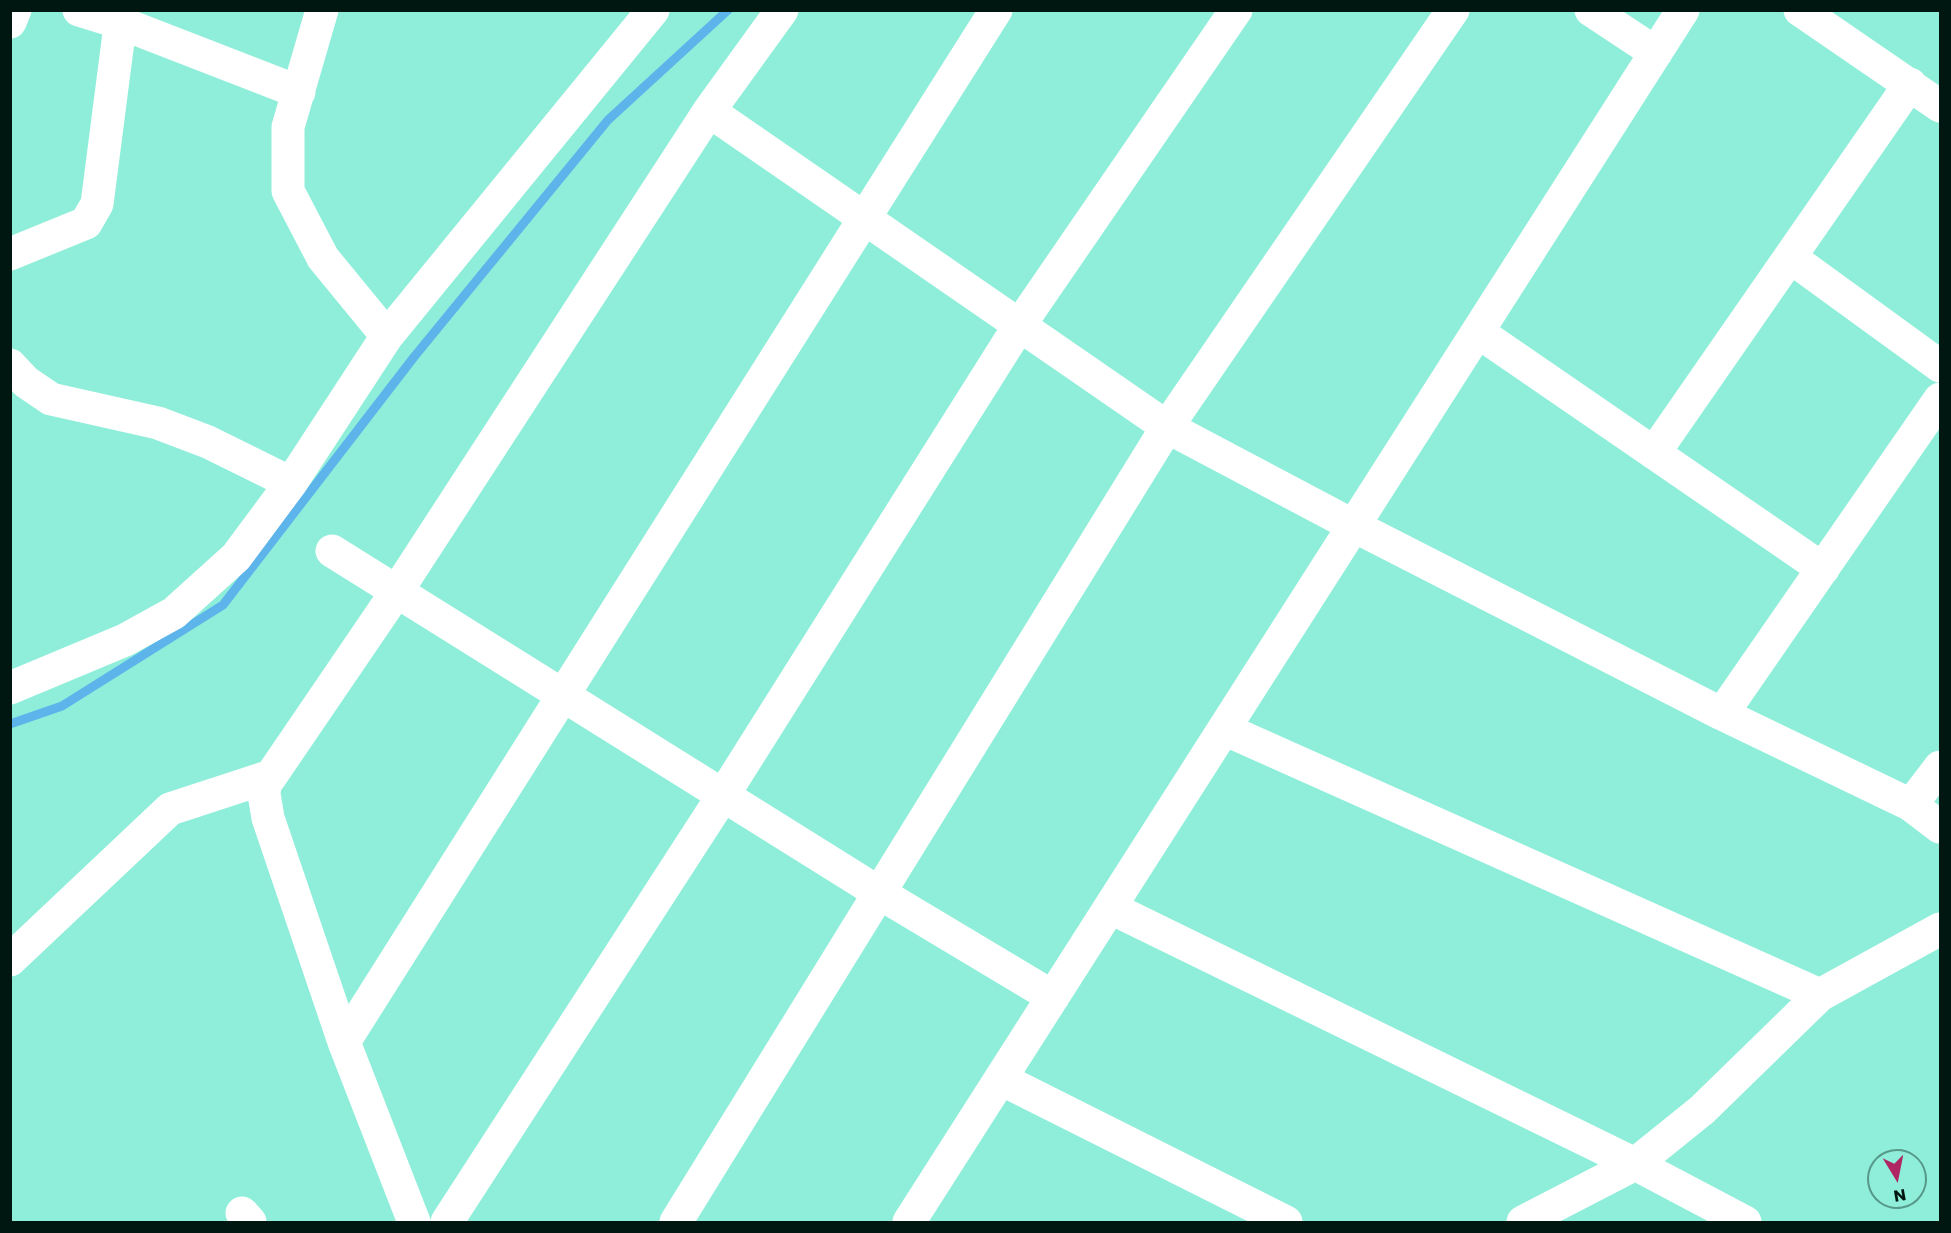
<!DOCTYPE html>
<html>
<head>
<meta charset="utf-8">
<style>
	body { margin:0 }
	#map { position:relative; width:1951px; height:1233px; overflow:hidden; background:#8feed9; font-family:Poppins,sans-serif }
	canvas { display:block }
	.frame { position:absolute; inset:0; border:12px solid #001611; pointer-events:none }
	.north { position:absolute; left:1867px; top:1149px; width:60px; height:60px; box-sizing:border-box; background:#8feed9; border:2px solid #569889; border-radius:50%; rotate:170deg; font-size:16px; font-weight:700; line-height:24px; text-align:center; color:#001611 }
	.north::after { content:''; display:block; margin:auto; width:21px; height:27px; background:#b02665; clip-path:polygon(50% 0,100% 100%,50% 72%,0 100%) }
</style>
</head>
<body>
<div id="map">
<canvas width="1951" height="1233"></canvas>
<div class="frame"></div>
<div class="north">N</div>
</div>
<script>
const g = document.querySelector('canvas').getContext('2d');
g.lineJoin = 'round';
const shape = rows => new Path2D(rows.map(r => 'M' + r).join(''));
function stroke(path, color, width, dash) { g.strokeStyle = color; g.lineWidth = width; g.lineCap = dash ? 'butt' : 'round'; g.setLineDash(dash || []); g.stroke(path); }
stroke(shape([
	[10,724,62,706,223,605,414,357,608,120,728,10]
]), '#5db4ea', 9);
stroke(shape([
	[79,10,121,23,299,92],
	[322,10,288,127,288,191,323,258,387,336],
	[1591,10,1656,53],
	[1800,10,1940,106],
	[10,22,15,10],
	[709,111,1167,427,1354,526,1722,714,1911,805,1940,827],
	[10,254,86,223,97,204,122,10],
	[1790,257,1940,366],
	[1478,332,1823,569],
	[10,365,26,382,51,399,158,423,208,442,291,483],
	[1654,453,1910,84],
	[332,551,881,894,1053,997],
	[10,688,125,640,174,613,236,557,291,483,387,336,653,10],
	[1722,714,1940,399],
	[1224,729,1820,995],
	[271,776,265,784,264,794,268,818,344,1042,414,1222],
	[1911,805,1940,767],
	[1111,908,1635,1164,1745,1222],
	[10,960,170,809,271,776,397,591,709,111,782,10],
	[344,1042,996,10],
	[1001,1079,1286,1222],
	[242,1213,250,1222],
	[447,1222,724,794,1019,326,1236,10],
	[676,1222,1167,427,1453,10],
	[909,1222,1683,10],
	[1523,1222,1635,1164,1702,1110,1820,995,1940,929]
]), '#fff', 33);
</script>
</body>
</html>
